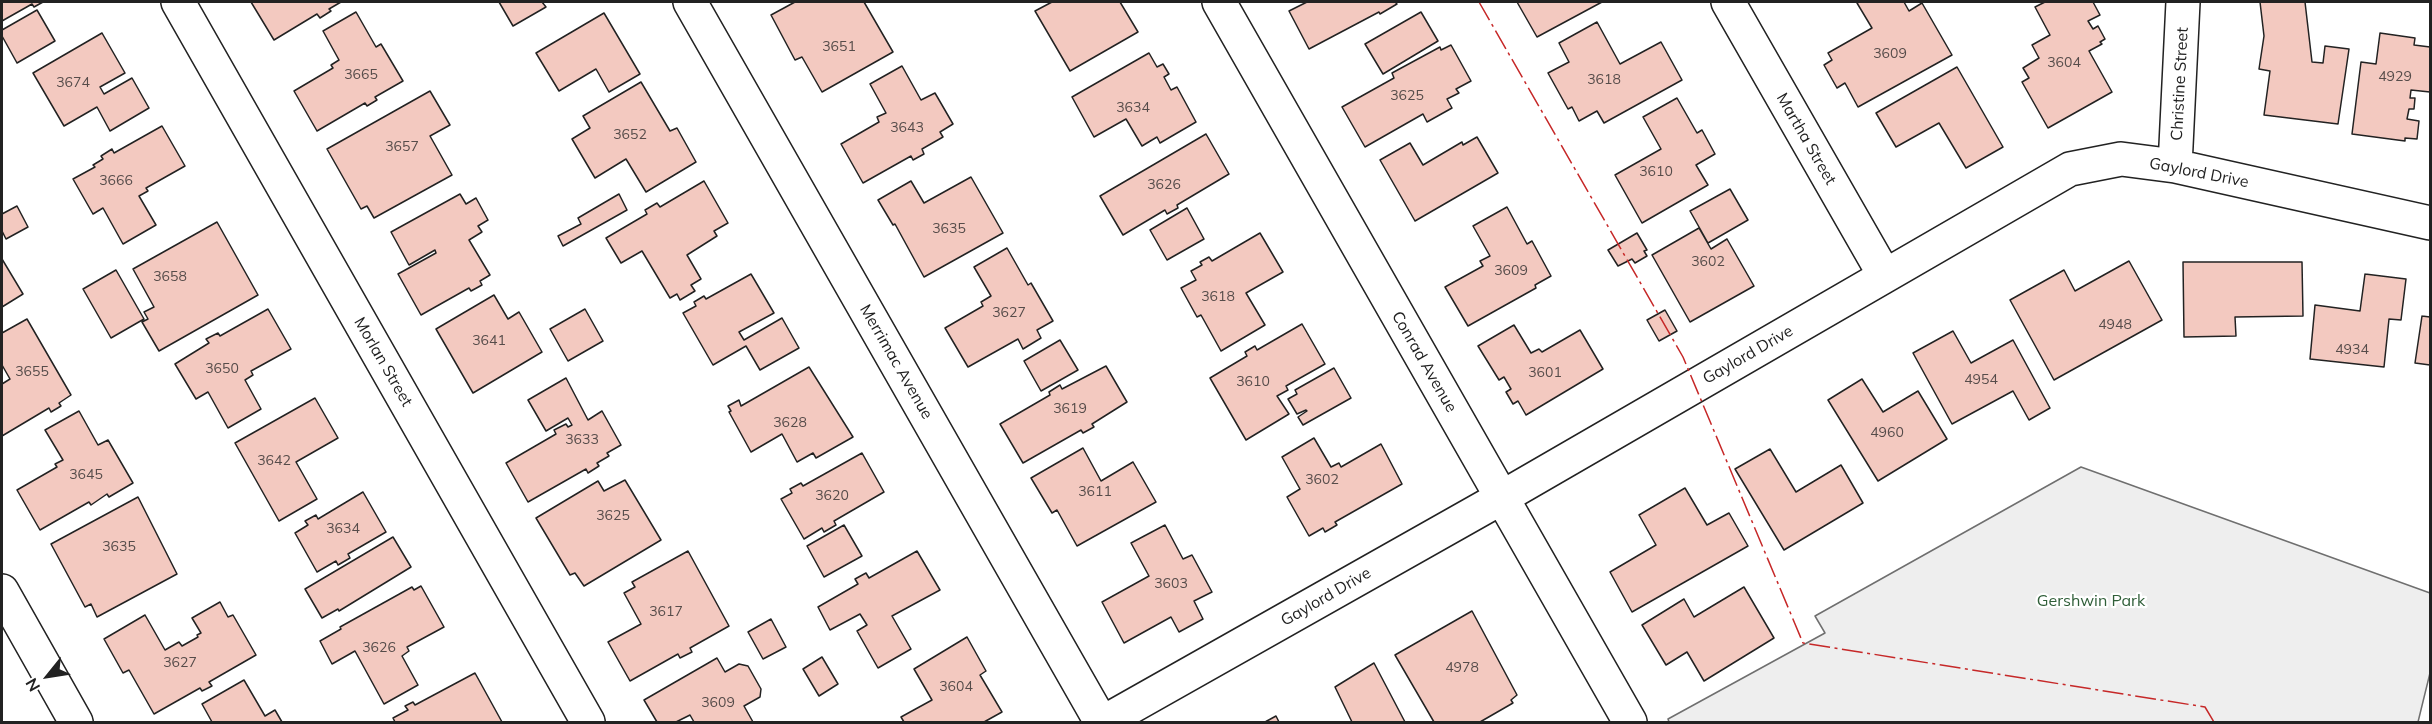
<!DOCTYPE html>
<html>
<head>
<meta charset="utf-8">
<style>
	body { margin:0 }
	#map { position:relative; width:2432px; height:724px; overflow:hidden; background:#fff; font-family:Mulish,sans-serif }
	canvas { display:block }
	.frame { position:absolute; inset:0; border:3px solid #222; pointer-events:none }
	.north { position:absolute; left:18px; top:646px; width:60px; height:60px; -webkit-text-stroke:4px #fff; paint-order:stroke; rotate:240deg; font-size:16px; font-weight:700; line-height:24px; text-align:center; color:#222 }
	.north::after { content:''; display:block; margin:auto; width:21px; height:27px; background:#222; clip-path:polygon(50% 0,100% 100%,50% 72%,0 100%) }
</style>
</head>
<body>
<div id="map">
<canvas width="2432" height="724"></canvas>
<div class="frame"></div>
<div class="north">N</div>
</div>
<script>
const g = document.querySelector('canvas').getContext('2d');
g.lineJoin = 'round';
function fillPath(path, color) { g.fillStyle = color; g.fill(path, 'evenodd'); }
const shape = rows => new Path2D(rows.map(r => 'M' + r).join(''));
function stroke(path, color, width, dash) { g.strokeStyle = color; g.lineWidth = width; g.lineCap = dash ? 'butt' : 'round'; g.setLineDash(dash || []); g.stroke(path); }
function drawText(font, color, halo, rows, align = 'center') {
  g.font = font + ' Mulish,sans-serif'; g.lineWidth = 4.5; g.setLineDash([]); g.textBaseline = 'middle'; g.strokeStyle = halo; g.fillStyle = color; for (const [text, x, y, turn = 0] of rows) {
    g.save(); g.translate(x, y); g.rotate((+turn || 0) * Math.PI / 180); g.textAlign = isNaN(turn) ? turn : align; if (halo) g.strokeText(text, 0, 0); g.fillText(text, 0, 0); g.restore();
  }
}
const green = shape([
	[2081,467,2430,593,2430,673,2418,722,1669,722,1668,719,1825,633,1815,616,2081,467]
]);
fillPath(green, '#eee');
stroke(green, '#6f6f6f', 1.5);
const building = shape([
	[2,2,43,2,34,7,32,4,2,21,2,2],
	[251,2,341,2,329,9,331,11,320,18,317,14,274,40,251,2],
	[499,2,542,2,546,7,513,26,499,2],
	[795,2,864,2,893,52,822,92,802,57,795,60,771,15,795,2],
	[1052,2,1120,2,1138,32,1070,71,1035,11,1052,2],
	[1307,2,1395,2,1397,4,1380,14,1379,12,1309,49,1289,11,1307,2],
	[1517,2,1602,2,1537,37,1517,2],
	[1859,2,1904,2,1909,11,1922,3,1952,55,1858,107,1845,83,1837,88,1824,65,1832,60,1828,53,1872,28,1857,3,1859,2],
	[2045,2,2093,2,2100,15,2088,21,2093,29,2098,26,2105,39,2100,42,2102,44,2089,51,2112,92,2048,128,2022,82,2029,78,2023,68,2039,58,2032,45,2050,35,2035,7,2045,2],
	[2260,2,2305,2,2312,62,2323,63,2325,46,2349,49,2338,124,2264,115,2270,71,2259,69,2264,36,2260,2],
	[37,10,55,41,17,63,2,36,2,30,37,10],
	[356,12,376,47,381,44,403,81,375,97,377,100,367,106,365,103,317,131,294,91,333,68,331,65,339,60,323,31,356,12],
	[1421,12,1438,41,1383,74,1365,44,1421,12],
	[604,13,640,74,609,92,596,69,559,91,536,53,604,13],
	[1597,22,1620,64,1661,42,1682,80,1604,123,1597,111,1579,121,1572,107,1568,109,1548,73,1569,62,1559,43,1597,22],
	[102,33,125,73,100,87,104,94,132,78,149,108,110,131,97,107,64,126,33,73,102,33],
	[2380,33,2415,38,2414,45,2430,47,2430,92,2411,90,2410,98,2415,98,2414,109,2409,109,2407,119,2419,121,2417,139,2405,138,2405,141,2352,134,2361,62,2376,64,2380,33],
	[1451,45,1471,81,1456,89,1459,93,1447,99,1452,108,1427,122,1423,114,1365,147,1342,107,1394,78,1392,73,1440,47,1441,50,1451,45],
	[1149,53,1157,67,1163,64,1169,74,1164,77,1171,90,1177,87,1196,122,1160,143,1157,137,1142,146,1126,119,1094,137,1072,97,1149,53],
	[902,66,921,100,935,93,953,124,940,132,943,137,922,149,924,154,913,160,911,156,863,183,841,144,879,122,877,117,886,113,870,84,902,66],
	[1957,67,2003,147,1966,168,1939,123,1896,147,1876,113,1957,67],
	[641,82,670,131,677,128,696,162,646,192,626,159,595,178,572,139,590,128,583,116,641,82],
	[430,91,450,125,430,136,452,175,374,218,367,206,361,209,327,149,430,91],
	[1677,98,1697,133,1702,130,1715,154,1696,165,1708,185,1642,223,1615,175,1661,149,1643,117,1677,98],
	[162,126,185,166,146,188,148,191,139,196,156,225,123,244,103,208,93,214,73,179,95,167,93,165,103,159,101,156,112,149,114,153,162,126],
	[1206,134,1229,174,1177,205,1178,208,1167,214,1165,210,1123,235,1100,196,1206,134],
	[1477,137,1498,173,1415,221,1380,160,1410,143,1423,165,1462,142,1463,145,1477,137],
	[971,177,1003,233,924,277,895,224,893,225,878,200,911,181,924,203,971,177],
	[704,181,728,223,714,231,717,236,687,255,701,279,691,285,695,291,680,300,677,294,670,298,642,251,621,263,606,238,647,214,645,210,657,203,660,207,704,181],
	[1730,189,1748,220,1708,243,1690,211,1730,189],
	[460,194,466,204,476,198,488,220,478,226,482,232,469,240,490,275,480,281,482,285,471,291,469,288,421,315,398,274,436,253,435,250,409,265,391,232,460,194],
	[619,194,627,210,563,246,558,236,581,224,578,218,619,194],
	[17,206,28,227,6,239,2,231,2,214,17,206],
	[1507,207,1527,244,1532,241,1551,276,1535,285,1536,288,1468,326,1445,287,1483,266,1480,261,1490,256,1473,226,1507,207],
	[1187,208,1204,239,1167,260,1150,230,1187,208],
	[217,222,258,295,159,351,142,322,148,319,144,312,154,307,133,269,217,222],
	[1699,228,1711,249,1727,239,1754,286,1690,322,1652,255,1699,228],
	[1260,233,1283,272,1246,293,1265,325,1221,351,1201,315,1197,317,1181,288,1196,280,1191,271,1202,265,1200,262,1209,257,1212,261,1260,233],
	[1637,233,1647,250,1644,251,1647,256,1635,263,1632,259,1618,266,1608,250,1637,233],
	[1007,248,1028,285,1031,283,1053,321,1037,330,1041,338,1023,349,1018,339,968,367,945,328,983,306,981,302,991,296,974,267,1007,248],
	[2,259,23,294,2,307,2,259],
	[2129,261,2162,320,2054,380,2010,300,2064,270,2075,291,2129,261],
	[2183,262,2302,262,2303,316,2235,317,2236,336,2184,337,2183,262],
	[116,270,144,319,111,338,83,289,116,270],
	[751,274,774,313,739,332,744,340,782,318,799,348,760,370,746,346,713,365,683,313,696,306,694,302,704,296,706,299,751,274],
	[2365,274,2406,279,2401,320,2389,319,2384,367,2310,359,2315,305,2360,311,2365,274],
	[494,295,508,319,519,312,542,352,473,393,436,329,494,295],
	[268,309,291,349,251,371,253,375,245,380,261,409,228,428,208,392,196,399,175,364,209,343,206,339,218,333,220,336,268,309],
	[585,309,603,341,568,361,550,329,585,309],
	[1665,310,1677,331,1659,341,1647,320,1665,310],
	[2422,316,2430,317,2430,365,2415,363,2422,316],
	[27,319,71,395,59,403,61,406,51,412,49,408,2,436,2,384,10,379,2,365,2,333,27,319],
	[1302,324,1325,364,1286,386,1288,390,1277,396,1289,414,1246,440,1210,378,1247,356,1245,352,1255,346,1257,350,1302,324],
	[1514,325,1531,353,1539,349,1542,352,1580,330,1603,369,1526,415,1518,401,1513,404,1506,392,1511,389,1504,377,1499,380,1478,346,1514,325],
	[1953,331,1971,363,2013,340,2050,408,2029,420,2013,391,1952,424,1913,353,1953,331],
	[1060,340,1078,370,1041,391,1024,361,1060,340],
	[1106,366,1127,402,1092,424,1094,427,1083,433,1081,430,1023,463,1000,424,1050,395,1049,392,1060,385,1062,389,1106,366],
	[809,367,853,437,816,458,813,453,797,462,782,434,751,452,729,412,731,411,728,406,739,400,741,406,809,367],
	[1334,368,1351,398,1303,425,1298,417,1307,411,1306,410,1297,414,1288,399,1297,394,1295,390,1334,368],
	[566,378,588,420,602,411,621,445,607,453,609,456,597,463,599,466,588,473,586,469,528,502,506,463,556,434,554,430,566,424,568,427,572,425,568,418,546,431,528,400,566,378],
	[1862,379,1883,412,1918,391,1947,439,1878,481,1828,400,1862,379],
	[315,398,338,438,296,462,317,499,279,521,235,443,315,398],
	[79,411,98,445,108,440,133,483,109,497,107,494,91,505,89,502,40,530,17,490,57,467,55,464,63,460,45,430,79,411],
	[1314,438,1331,467,1339,463,1341,467,1381,444,1402,484,1335,522,1337,525,1325,532,1323,528,1309,536,1287,497,1300,489,1282,457,1314,438],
	[1083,448,1101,481,1133,462,1156,502,1077,546,1057,510,1052,513,1031,478,1083,448],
	[1770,449,1796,492,1841,465,1863,503,1784,550,1735,469,1770,449],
	[862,453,884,492,834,521,836,525,824,532,822,528,804,539,781,499,792,493,790,489,801,483,803,486,862,453],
	[625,480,661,540,584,586,575,573,570,575,536,518,598,481,604,491,625,480],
	[1685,488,1707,525,1729,513,1748,546,1632,612,1610,572,1656,545,1639,515,1685,488],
	[363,492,386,532,348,554,350,558,338,565,336,561,317,572,295,533,308,525,305,521,316,515,318,519,363,492],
	[138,497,177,574,97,617,91,604,85,607,51,544,138,497],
	[844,525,862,556,824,577,807,546,844,525],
	[1165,525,1183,559,1192,555,1212,592,1194,601,1203,619,1179,632,1171,617,1124,643,1102,602,1149,576,1131,543,1165,525],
	[393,537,411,567,339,611,338,609,322,618,305,589,393,537],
	[688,551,729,626,690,648,692,652,680,658,678,654,630,681,608,642,641,624,624,593,635,587,632,582,688,551],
	[917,551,940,590,892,616,911,649,878,668,857,631,867,625,860,614,830,630,818,607,858,584,855,579,866,573,869,578,917,551],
	[421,586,444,627,407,647,409,651,402,656,418,685,384,704,355,651,332,664,320,641,341,629,340,627,412,587,414,590,421,586],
	[1744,587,1774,638,1704,681,1687,652,1666,665,1642,625,1684,599,1694,617,1744,587],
	[220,602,228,617,233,615,256,655,209,682,212,686,202,691,200,688,154,714,129,670,123,673,104,639,145,615,165,650,179,642,182,646,198,637,197,635,201,633,192,618,220,602],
	[1472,611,1517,695,1511,700,1513,703,1480,722,1434,722,1395,655,1472,611],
	[771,619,786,647,763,659,748,632,771,619],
	[967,637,986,671,980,675,1002,712,984,722,904,722,901,717,932,700,914,669,967,637],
	[822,657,838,684,819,696,803,669,822,657],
	[717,658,725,672,739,664,748,666,761,689,760,697,744,706,753,722,694,722,690,715,676,722,657,722,644,700,717,658],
	[1374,663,1405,722,1352,722,1335,687,1374,663],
	[475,673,502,722,395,722,393,718,408,710,405,706,413,702,415,705,475,673],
	[244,680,265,716,275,710,282,722,212,722,202,704,244,680],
	[1276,716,1279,722,1265,722,1276,716]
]);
fillPath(building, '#f3c9c0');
stroke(building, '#222', 1.5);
const minor = shape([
	[178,2,588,722],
	[1219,2,1630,722],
	[1728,2,1885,276],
	[2175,166,2183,2],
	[2,591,76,722],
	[1104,722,1501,498,2070,169,2121,159,2175,166,2430,223]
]);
const tertiary = shape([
	[690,2,1101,722]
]);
stroke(minor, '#222', 36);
stroke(tertiary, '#222', 36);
stroke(minor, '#fff', 33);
stroke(tertiary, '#fff', 33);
stroke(shape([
	[1479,2,1683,357,1803,643,2205,707,2214,722]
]), '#c62828', 1.5, [21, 4.5, 3, 4.5]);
drawText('14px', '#564c4a', null, [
	["3651",839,47],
	["3609",1890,54],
	["3604",2064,63],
	["3665",361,75],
	["4929",2395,77],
	["3618",1604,80],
	["3674",73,83],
	["3625",1407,96],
	["3634",1133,108],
	["3643",907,128],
	["3652",630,135],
	["3657",402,147],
	["3610",1656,172],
	["3666",116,181],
	["3626",1164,185],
	["3635",949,229],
	["3602",1708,262],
	["3609",1511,271],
	["3658",170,277],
	["3618",1218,297],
	["3627",1009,313],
	["4948",2115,325],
	["3641",489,341],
	["4934",2352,350],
	["3650",222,369],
	["3655",32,372],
	["3601",1545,373],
	["4954",1981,380],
	["3610",1253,382],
	["3619",1070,409],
	["3628",790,423],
	["4960",1887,433],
	["3633",582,440],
	["3642",274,461],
	["3645",86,475],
	["3602",1322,480],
	["3611",1095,492],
	["3620",832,496],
	["3625",613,516],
	["3634",343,529],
	["3635",119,547],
	["3603",1171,584],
	["3617",666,612],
	["3626",379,648],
	["3627",180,663],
	["4978",1462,668],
	["3604",956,687],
	["3609",718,703]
]);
drawText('16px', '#222', '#fff', [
	["Christine Street",2180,84,-87],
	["Martha Street",1806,139,60],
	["Gaylord Drive",2199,173,11],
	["Gaylord Drive",1748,355,-30],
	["Morlan Street",383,362,60],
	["Merrimac Avenue",896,362,60],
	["Conrad Avenue",1424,362,60],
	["Gaylord Drive",1326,597,-30]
]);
drawText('16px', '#2f5e38', '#fff', [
	["Gershwin Park",2091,601]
]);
</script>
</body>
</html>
